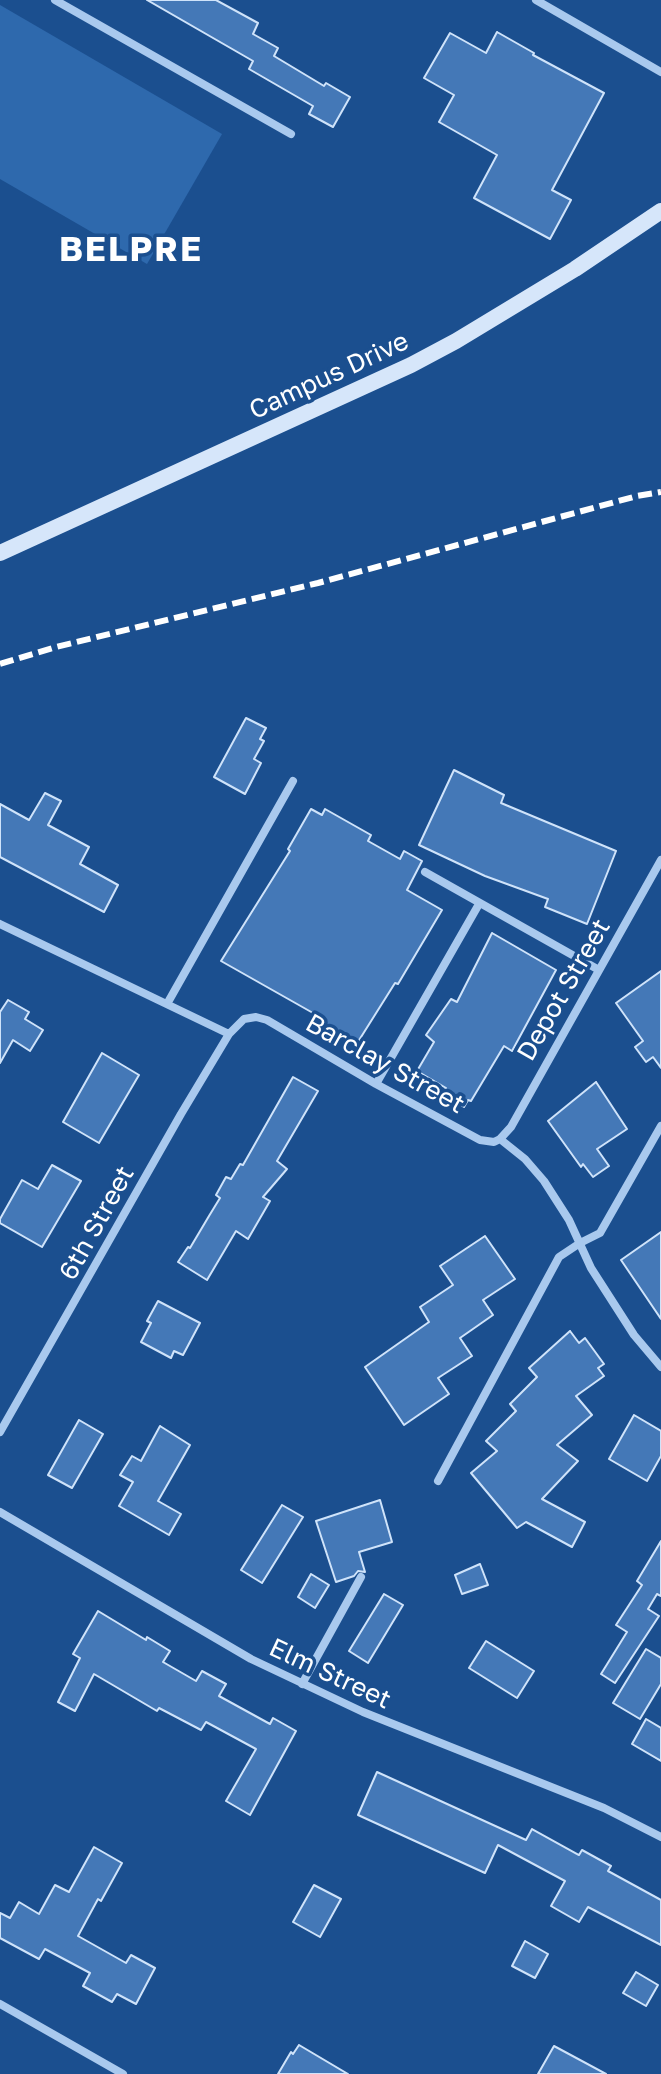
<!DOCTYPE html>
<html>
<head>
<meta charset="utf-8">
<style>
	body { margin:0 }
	canvas { display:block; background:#1b4f8f }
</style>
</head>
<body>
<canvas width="661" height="2074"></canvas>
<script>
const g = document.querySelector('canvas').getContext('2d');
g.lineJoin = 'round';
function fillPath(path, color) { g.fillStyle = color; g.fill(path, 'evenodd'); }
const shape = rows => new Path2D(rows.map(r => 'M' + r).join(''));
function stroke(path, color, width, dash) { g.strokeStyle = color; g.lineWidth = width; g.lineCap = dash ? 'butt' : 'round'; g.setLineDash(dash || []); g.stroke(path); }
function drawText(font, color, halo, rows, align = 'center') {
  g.font = font + ' "Golos Text",sans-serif'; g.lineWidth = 7; g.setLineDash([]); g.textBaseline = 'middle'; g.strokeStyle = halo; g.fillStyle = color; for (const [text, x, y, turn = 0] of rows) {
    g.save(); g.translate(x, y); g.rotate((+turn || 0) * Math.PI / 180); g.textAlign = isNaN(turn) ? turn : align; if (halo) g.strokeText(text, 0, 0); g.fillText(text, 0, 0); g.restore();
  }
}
fillPath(shape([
	[0,5,222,134,147,264,0,179]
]), '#2e69ad');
const building = shape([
	[147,0,216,0,258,23,253,34,278,48,274,56,324,86,326,83,350,97,333,127,309,114,313,106,249,69,253,61,147,0],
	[497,32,534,53,533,55,604,93,552,190,571,200,550,239,474,198,497,155,439,122,454,95,424,78,450,33,486,53,497,32],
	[246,718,266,728,260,739,264,741,254,759,261,763,245,794,214,777,246,718],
	[454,770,504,795,501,803,616,851,587,924,545,907,548,899,485,876,419,845,454,770],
	[45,793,61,801,48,825,89,847,80,864,118,885,104,912,0,857,0,804,29,820,45,793],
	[311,809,322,815,325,809,371,835,368,841,400,859,404,851,422,861,407,890,442,910,398,984,395,983,356,1045,310,1019,313,1013,221,961,290,851,288,849,311,809],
	[492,933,556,970,512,1051,504,1046,471,1101,468,1100,464,1107,442,1094,446,1088,417,1071,434,1042,426,1035,451,999,457,1002,492,933],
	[661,971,661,1068,653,1057,646,1062,635,1047,643,1041,616,1003,661,971],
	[8,1000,29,1012,25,1019,43,1030,30,1051,13,1040,0,1063,0,1012,8,1000],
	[102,1053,139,1075,99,1143,63,1122,102,1053],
	[293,1077,318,1091,277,1161,287,1169,263,1197,270,1201,248,1239,236,1231,207,1280,178,1262,188,1247,190,1248,209,1216,220,1198,216,1195,226,1177,231,1179,240,1164,243,1165,293,1077],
	[596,1082,627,1129,597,1149,609,1166,593,1177,583,1164,581,1167,548,1121,596,1082],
	[52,1165,81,1181,42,1247,0,1223,0,1219,22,1180,38,1189,52,1165],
	[661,1232,661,1319,621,1260,661,1232],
	[485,1236,515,1279,483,1300,493,1315,460,1338,472,1356,438,1378,449,1394,404,1425,365,1367,429,1322,420,1307,453,1285,440,1266,485,1236],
	[158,1301,200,1323,183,1355,174,1351,171,1358,141,1342,151,1323,147,1321,158,1301],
	[570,1331,579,1343,585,1338,604,1364,598,1368,604,1376,576,1396,592,1415,557,1445,578,1461,542,1499,585,1522,572,1547,526,1522,517,1528,471,1473,497,1451,486,1441,516,1411,510,1404,537,1377,529,1368,570,1331],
	[634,1415,661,1431,661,1456,647,1481,609,1459,634,1415],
	[79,1420,103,1434,72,1488,48,1475,79,1420],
	[160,1426,190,1445,158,1501,181,1514,169,1535,119,1506,133,1482,120,1475,132,1456,141,1461,160,1426],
	[380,1500,392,1542,359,1552,365,1572,358,1571,354,1576,336,1582,316,1521,380,1500],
	[282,1505,303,1517,262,1583,241,1570,282,1505],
	[661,1541,661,1596,657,1594,648,1609,659,1616,615,1683,601,1674,627,1632,616,1625,642,1585,637,1581,661,1541],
	[480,1564,488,1585,462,1594,455,1575,480,1564],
	[311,1574,329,1585,315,1608,298,1597,311,1574],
	[384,1594,403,1605,368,1663,349,1651,384,1594],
	[98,1611,146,1640,147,1637,170,1651,163,1662,196,1681,202,1671,226,1684,219,1696,270,1724,273,1718,296,1731,250,1815,226,1801,256,1749,206,1722,201,1730,159,1708,157,1711,94,1674,75,1711,58,1702,80,1658,73,1654,98,1611],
	[486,1641,534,1671,517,1698,469,1668,486,1641],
	[646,1649,661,1658,661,1684,640,1719,613,1703,646,1649],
	[646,1719,661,1728,661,1761,632,1744,646,1719],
	[377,1772,526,1840,532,1829,579,1855,582,1850,611,1866,608,1871,661,1900,661,1945,588,1907,579,1922,551,1906,565,1881,498,1845,485,1873,358,1815,377,1772],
	[94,1847,122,1863,101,1901,98,1899,78,1936,126,1963,131,1955,155,1968,136,2004,117,1994,112,2002,83,1986,90,1973,45,1949,39,1959,0,1938,0,1913,10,1918,19,1902,39,1914,55,1885,69,1892,94,1847],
	[314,1885,341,1899,320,1937,293,1922,314,1885],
	[525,1941,548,1954,535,1978,512,1966,525,1941],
	[636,1972,658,1985,646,2006,623,1993,636,1972],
	[299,2045,348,2074,278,2074,291,2052,293,2054,299,2045],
	[554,2046,606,2074,538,2074,554,2046]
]);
fillPath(building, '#4478b7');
stroke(building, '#cfe3fa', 2);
stroke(shape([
	[55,0,291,134],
	[536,0,661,72],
	[425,872,599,970],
	[0,924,229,1034],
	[167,1004,293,781],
	[376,1084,479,904],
	[500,1139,511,1127,661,860],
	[500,1139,525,1159,544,1181,569,1220,591,1268,634,1335,661,1367],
	[0,1432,181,1114,229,1034,244,1019,256,1017,267,1020,376,1084,480,1140,494,1142,500,1139],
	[438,1481,559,1257,580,1243,600,1233,661,1126],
	[0,1512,251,1659,363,1712,604,1808,661,1837],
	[302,1684,361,1577],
	[0,2004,123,2074]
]), '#a9c9ee', 8);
stroke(shape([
	[0,553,411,365,456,341,575,269,661,211]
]), '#d6e6fa', 16);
stroke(shape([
	[0,664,56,647,318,583,637,496,661,492]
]), '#fff', 6, [14, 6]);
drawText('26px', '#fff', '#1b4f8f', [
	["Campus Drive",329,376,-25],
	["Depot Street",564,990,-60],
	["Barclay Street",385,1064,29],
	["6th Street",97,1223,-61],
	["Elm Street",330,1674,25]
]);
g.letterSpacing = '2px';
drawText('bold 34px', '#fff', '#1b4f8f', [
	["BELPRE",131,250]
]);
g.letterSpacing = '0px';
</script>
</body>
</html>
